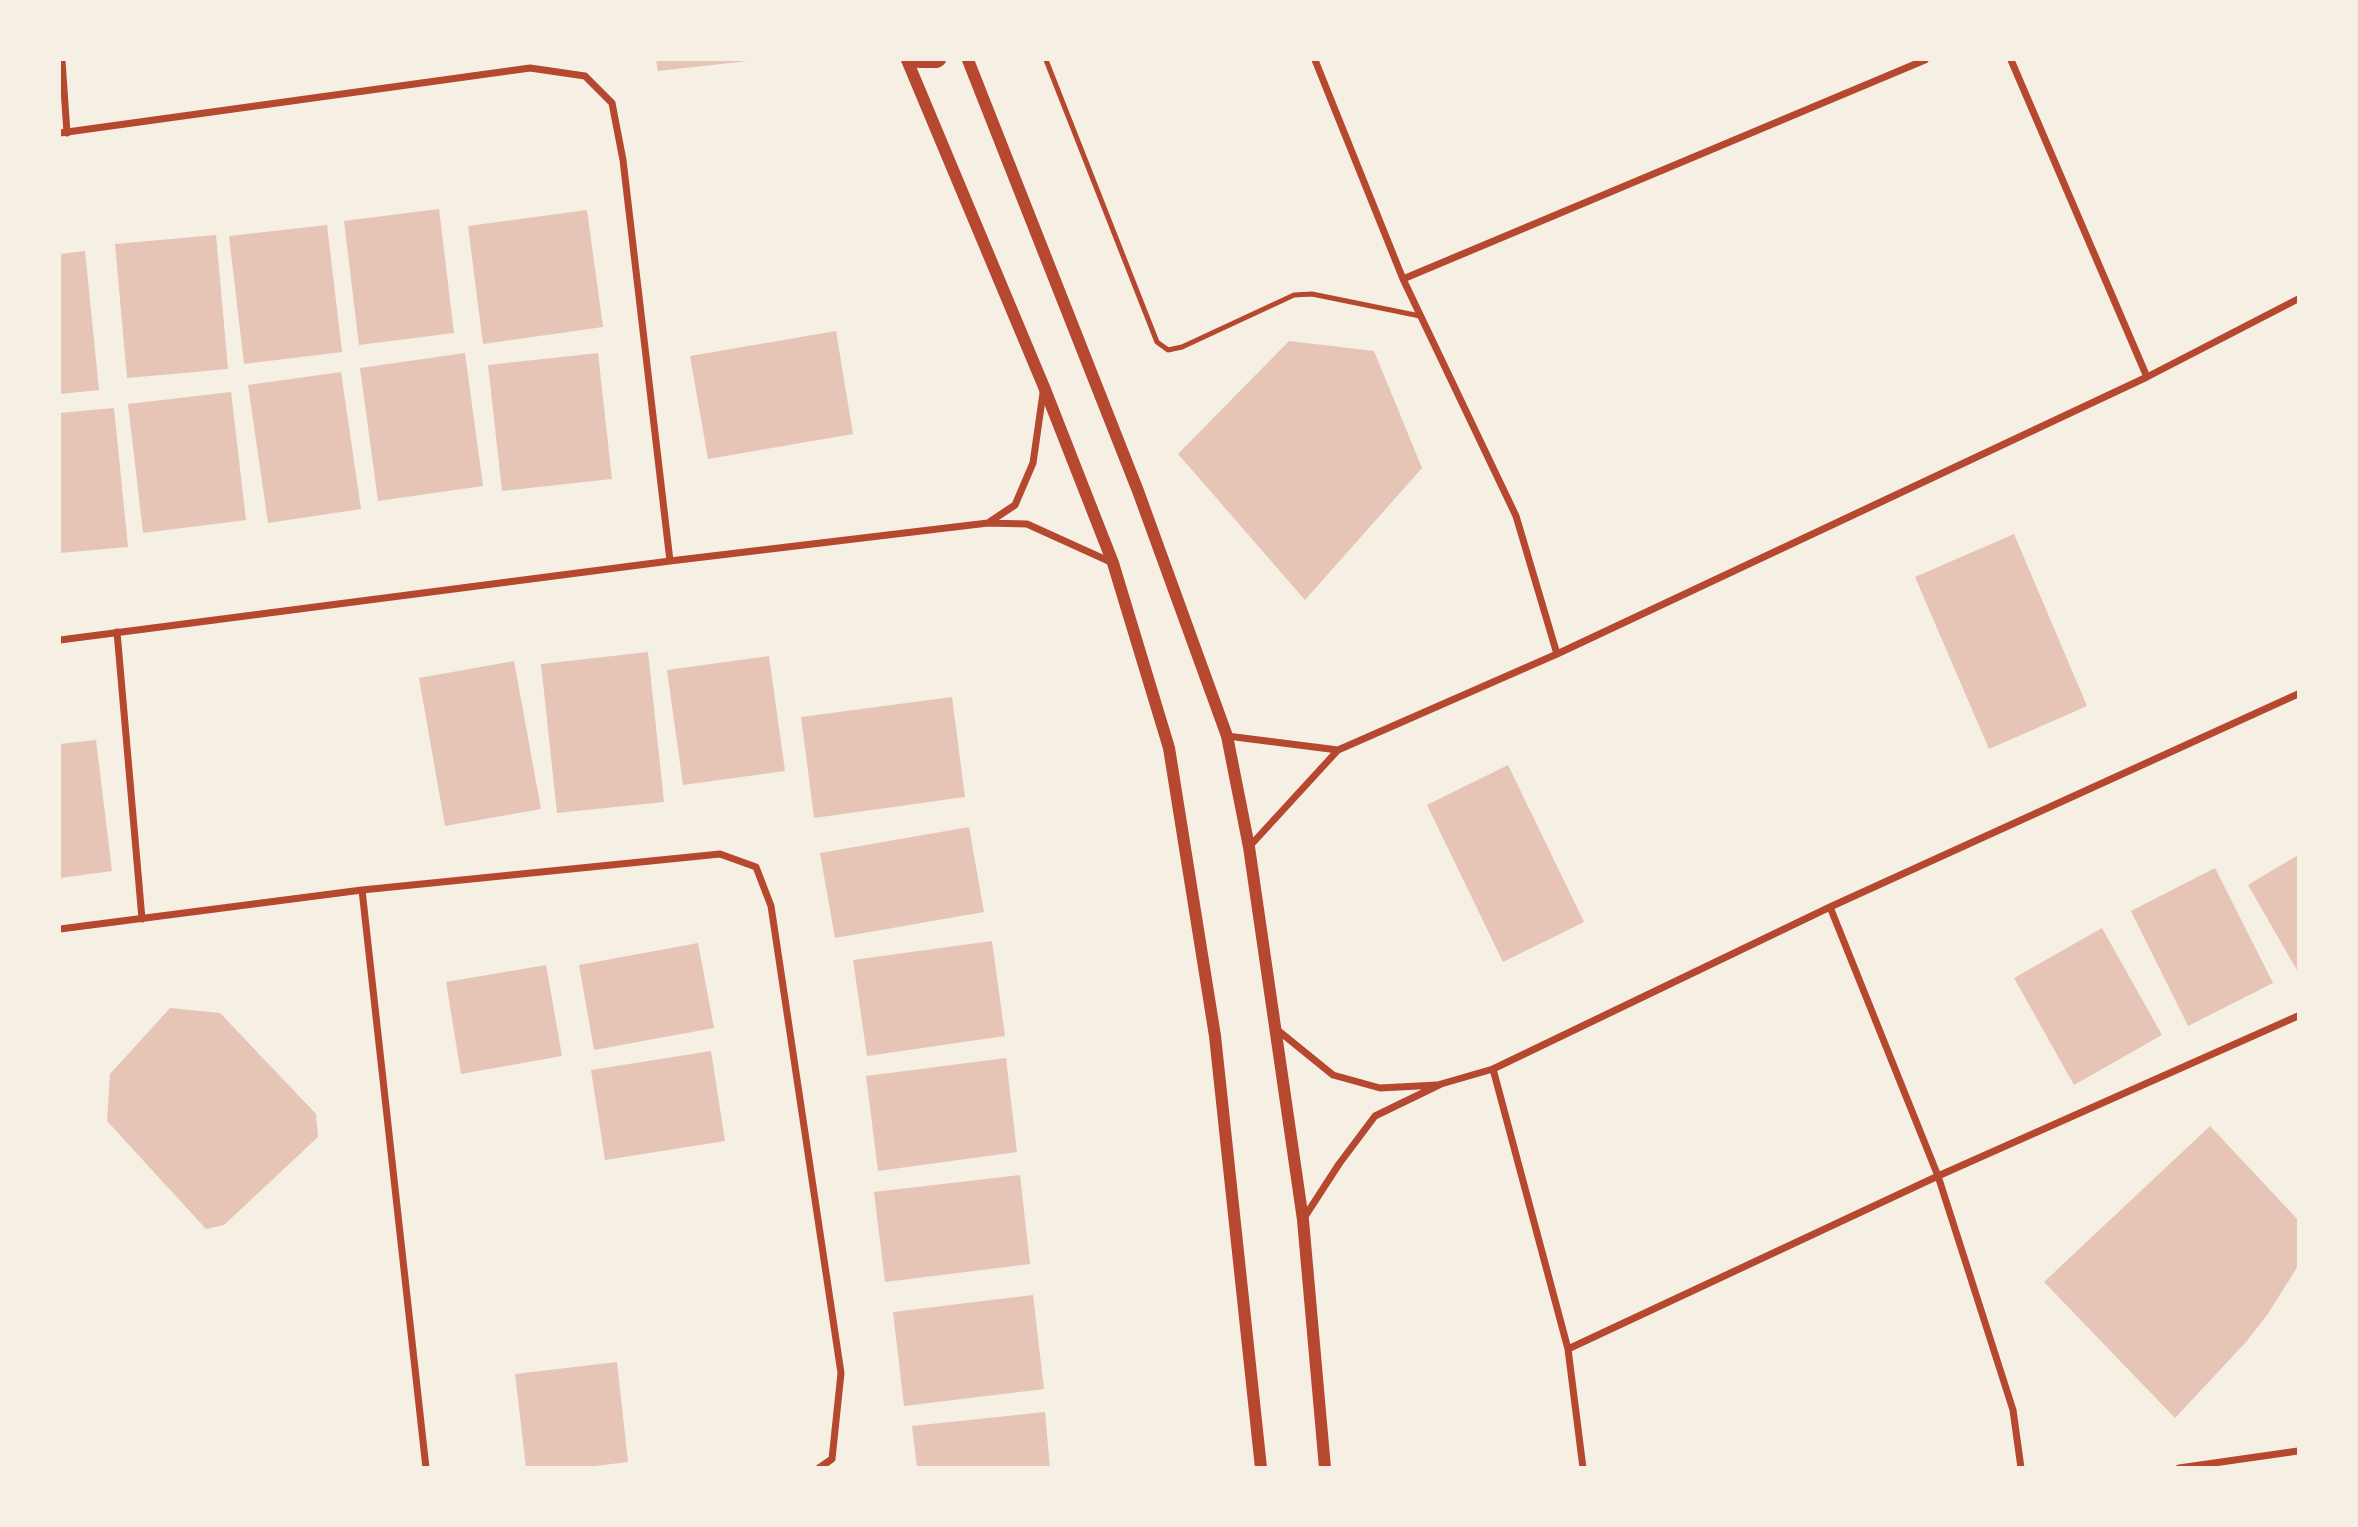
<!DOCTYPE html>
<html>
<head>
<meta charset="utf-8">
<style>
	body { margin:0 }
	#map { position:relative; width:2358px; height:1527px; overflow:hidden; background:#f6efe4; font-family:"PT Sans Narrow",sans-serif }
	canvas { display:block }
	.frame { position:absolute; inset:0; border:61px solid #f6efe4; pointer-events:none }
</style>
</head>
<body>
<div id="map">
<canvas width="2358" height="1527"></canvas>
<div class="frame"></div>
</div>
<script>
const g = document.querySelector('canvas').getContext('2d');
g.lineJoin = 'round';
function fillPath(path, color) { g.fillStyle = color; g.fill(path, 'evenodd'); }
const shape = rows => new Path2D(rows.map(r => 'M' + r).join(''));
function stroke(path, color, width, dash) { g.strokeStyle = color; g.lineWidth = width; g.lineCap = dash ? 'butt' : 'round'; g.setLineDash(dash || []); g.stroke(path); }
fillPath(shape([
	[656,60,748,60,748,61,658,71],
	[439,209,454,333,359,345,344,221],
	[587,210,603,327,483,344,468,226],
	[327,225,342,352,244,364,229,236],
	[216,235,228,369,127,378,115,244],
	[85,251,99,390,60,394,60,254],
	[836,331,853,434,708,459,690,356],
	[1289,341,1374,351,1422,468,1305,600,1178,454],
	[465,353,483,486,378,501,360,368],
	[598,353,612,479,502,491,488,365],
	[341,372,361,509,268,523,248,385],
	[231,392,246,520,143,533,128,404],
	[114,408,128,547,60,553,60,413],
	[2014,534,2087,706,1989,749,1915,577],
	[648,652,664,802,557,813,541,664],
	[769,656,785,771,683,785,667,670],
	[514,661,541,809,445,826,419,678],
	[952,697,965,797,814,818,801,717],
	[96,740,112,871,60,878,60,744],
	[1508,765,1584,922,1503,962,1427,805],
	[969,827,984,912,835,938,820,853],
	[2298,855,2298,972,2248,885],
	[2215,868,2273,983,2188,1026,2131,911],
	[2102,928,2162,1035,2074,1085,2014,978],
	[992,941,1005,1036,867,1056,853,960],
	[698,943,714,1028,594,1050,579,965],
	[546,965,562,1056,461,1074,446,982],
	[170,1008,220,1013,316,1114,318,1137,224,1225,206,1229,107,1121,110,1074],
	[711,1051,725,1141,605,1160,591,1070],
	[1006,1058,1017,1152,878,1171,866,1076],
	[2210,1126,2298,1220,2298,1266,2267,1315,2246,1342,2175,1418,2044,1282],
	[1020,1175,1030,1264,885,1282,874,1192],
	[1033,1295,1044,1389,904,1406,893,1312],
	[617,1362,628,1462,579,1468,526,1468,515,1374],
	[1045,1412,1050,1468,917,1468,912,1426]
]), '#e6c5b7');
stroke(shape([
	[1046,60,1157,342,1168,350,1182,347,1294,295,1312,294,1420,316]
]), '#b5482f', 5);
stroke(shape([
	[62,60,67,133],
	[1315,60,1403,279,1516,516,1557,654],
	[2011,60,2147,377],
	[60,133,530,68,585,76,612,103,623,160,670,561],
	[1403,279,1925,60],
	[988,523,1015,505,1033,463,1043,393],
	[117,632,142,919],
	[60,640,670,561,988,523,1027,524,1113,563],
	[1227,736,1338,750],
	[1249,847,1338,750,1557,654,2147,377,2298,299],
	[362,890,426,1468],
	[1830,907,1938,1176,2013,1410,2021,1468],
	[60,929,362,890,720,854,756,867,771,906,841,1373,832,1459,819,1468],
	[1275,1028,1333,1075,1380,1088,1437,1085],
	[1493,1069,1568,1349,1583,1468],
	[1304,1218,1339,1164,1375,1116,1441,1084,1493,1069,1830,907,2298,694],
	[1568,1349,1938,1176,2298,1016],
	[2179,1468,2298,1451]
]), '#b5482f', 7);
stroke(shape([
	[907,60,1044,387,1113,563,1169,748,1215,1036,1261,1468],
	[916,60,919,62,937,62,940,60],
	[968,60,1138,491,1227,736,1249,847,1303,1220,1325,1468]
]), '#b5482f', 12);
</script>
</body>
</html>
